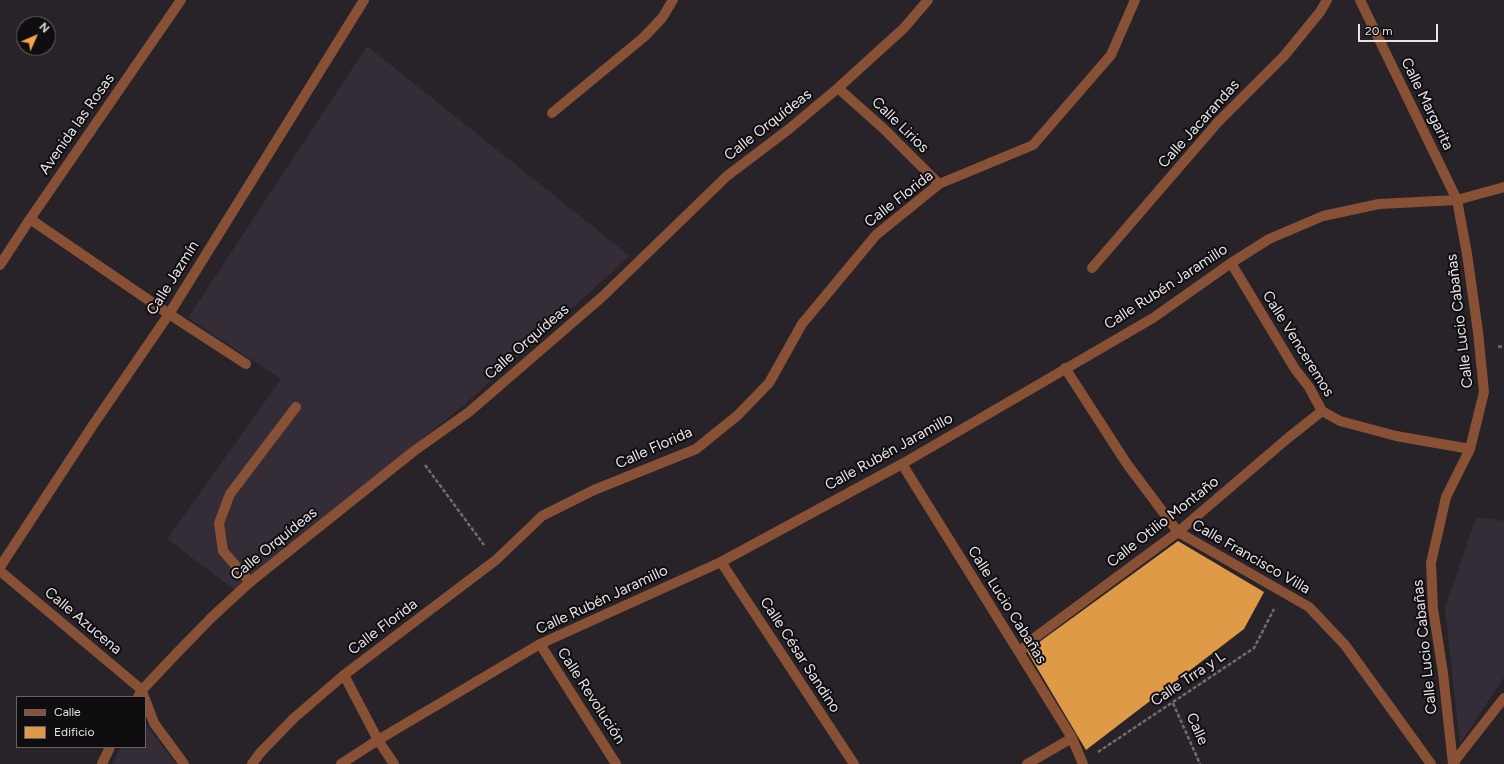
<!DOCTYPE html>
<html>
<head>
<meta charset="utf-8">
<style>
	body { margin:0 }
	#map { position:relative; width:1504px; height:764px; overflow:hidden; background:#272328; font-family:Figtree,sans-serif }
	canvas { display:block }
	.legend { position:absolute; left:16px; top:696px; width:130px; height:52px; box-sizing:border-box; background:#0f0d0f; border:1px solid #656365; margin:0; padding:5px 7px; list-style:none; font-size:12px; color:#e6e3e7 }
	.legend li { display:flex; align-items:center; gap:8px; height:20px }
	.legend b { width:20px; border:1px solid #656365 }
	.north { position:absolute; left:16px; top:16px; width:40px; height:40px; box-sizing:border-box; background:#0f0d0f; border:1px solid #656365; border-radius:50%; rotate:45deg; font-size:11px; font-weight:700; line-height:16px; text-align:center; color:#e6e3e7 }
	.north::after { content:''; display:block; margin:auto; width:14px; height:18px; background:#f7a149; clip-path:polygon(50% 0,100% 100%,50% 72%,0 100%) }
	.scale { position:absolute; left:1358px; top:24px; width:80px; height:18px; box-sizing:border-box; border:2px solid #e6e3e7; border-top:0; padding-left:5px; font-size:12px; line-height:14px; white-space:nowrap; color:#e6e3e7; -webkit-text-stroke:3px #0f0d0f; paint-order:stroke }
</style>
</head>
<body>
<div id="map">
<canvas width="1504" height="764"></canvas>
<ul class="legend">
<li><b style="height:5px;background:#885135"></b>Calle</li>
<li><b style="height:11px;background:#df9a48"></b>Edificio</li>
</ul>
<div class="north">N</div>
<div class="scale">20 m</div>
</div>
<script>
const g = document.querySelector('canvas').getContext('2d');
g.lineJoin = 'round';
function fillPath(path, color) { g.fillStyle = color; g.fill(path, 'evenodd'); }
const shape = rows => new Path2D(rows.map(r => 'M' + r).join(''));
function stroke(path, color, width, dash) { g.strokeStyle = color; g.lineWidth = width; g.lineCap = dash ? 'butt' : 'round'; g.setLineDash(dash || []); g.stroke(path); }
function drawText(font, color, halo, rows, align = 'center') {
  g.font = font + ' Figtree,sans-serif'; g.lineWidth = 4; g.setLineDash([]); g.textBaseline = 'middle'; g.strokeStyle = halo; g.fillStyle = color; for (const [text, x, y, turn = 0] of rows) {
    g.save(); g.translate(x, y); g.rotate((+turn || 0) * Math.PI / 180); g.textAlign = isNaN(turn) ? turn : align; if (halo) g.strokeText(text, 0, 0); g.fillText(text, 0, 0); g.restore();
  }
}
fillPath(shape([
	[367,46,630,256,464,405,236,591,167,539,281,379,188,318],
	[1476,517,1504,521,1504,677,1460,744,1445,608],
	[145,723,176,764,112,764,121,747,145,747]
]), '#342c36');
fillPath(shape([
	[1178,541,1264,592,1244,629,1086,750,1027,651]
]), '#df9a48');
stroke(shape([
	[1498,347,1504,346],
	[425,465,484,545],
	[1173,703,1200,764],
	[1098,752,1254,648,1274,609]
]), '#706d71', 2.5, [4, 2]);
stroke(shape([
	[250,582,223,551,219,523,230,494,296,407]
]), '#885135', 10);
stroke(shape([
	[1360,0,1457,200,1467,254,1478,332,1484,392,1470,449,1446,497,1431,563,1433,609,1443,673,1453,764],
	[838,88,884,129,939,184],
	[552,113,644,37,662,18,673,0],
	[30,219,169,314,246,364],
	[1231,263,1295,369,1309,387,1322,411,1340,421,1396,436,1470,449],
	[0,265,30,219,181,0],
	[1092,268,1218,122,1284,56,1320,12,1327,0],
	[1065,368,1127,464,1178,532,1309,607,1345,645,1431,764],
	[902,464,1019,652,1072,738,1083,764],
	[721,562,854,764],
	[0,567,93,425,169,314,364,0],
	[0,571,142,690,144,697],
	[540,644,616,764],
	[1019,652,1037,636,1178,532,1288,438,1322,411],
	[344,675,378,740,394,764],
	[138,697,142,690,174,656,212,617,250,582,414,451,469,412,602,297,727,176,789,129,838,88,904,28,928,0],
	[145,699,154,723,184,764],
	[102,764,110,747],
	[252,764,260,753,294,718,344,675,496,560,542,516,594,490,696,449,738,415,769,383,802,324,876,235,939,184,1033,145,1111,55,1135,0],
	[341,764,378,740,540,644,721,562,902,464,1153,318,1231,263,1269,239,1323,216,1379,204,1457,200,1504,187],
	[1027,764,1072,738],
	[1455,764,1453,763,1504,698]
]), '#885135', 10);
drawText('15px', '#e6e3e7', '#0f0d0f', [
	["Calle Margarita",1427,104,64],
	["Avenida las Rosas",77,124,-55],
	["Calle Jacarandas",1199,124,-48],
	["Calle Orquídeas",768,125,-38],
	["Calle Lirios",900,125,44],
	["Calle Florida",899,199,-38],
	["Calle Jazmín",173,278,-58],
	["Calle Rubén Jaramillo",1166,287,-33],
	["Calle Lucio Cabañas",1460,321,-97],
	["Calle Orquídeas",527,342,-41],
	["Calle Venceremos",1298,344,58],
	["Calle Florida",654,448,-24],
	["Calle Rubén Jaramillo",889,452,-29],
	["Calle Otilio Montaño",1163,522,-38],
	["Calle Orquídeas",274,544,-39],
	["Calle Francisco Villa",1251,557,30],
	["Calle Rubén Jaramillo",602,600,-25],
	["Calle Lucio Cabañas",1007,605,58],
	["Calle Azucena",83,621,40],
	["Calle Florida",383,627,-37],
	["Calle Lucio Cabañas",1425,647,-96],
	["Calle César Sandino",800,655,57],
	["Calle Trra y L",1188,679,-34],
	["Calle Revolución",591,696,57],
	["Calle",1197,729,66]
]);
</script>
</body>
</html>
